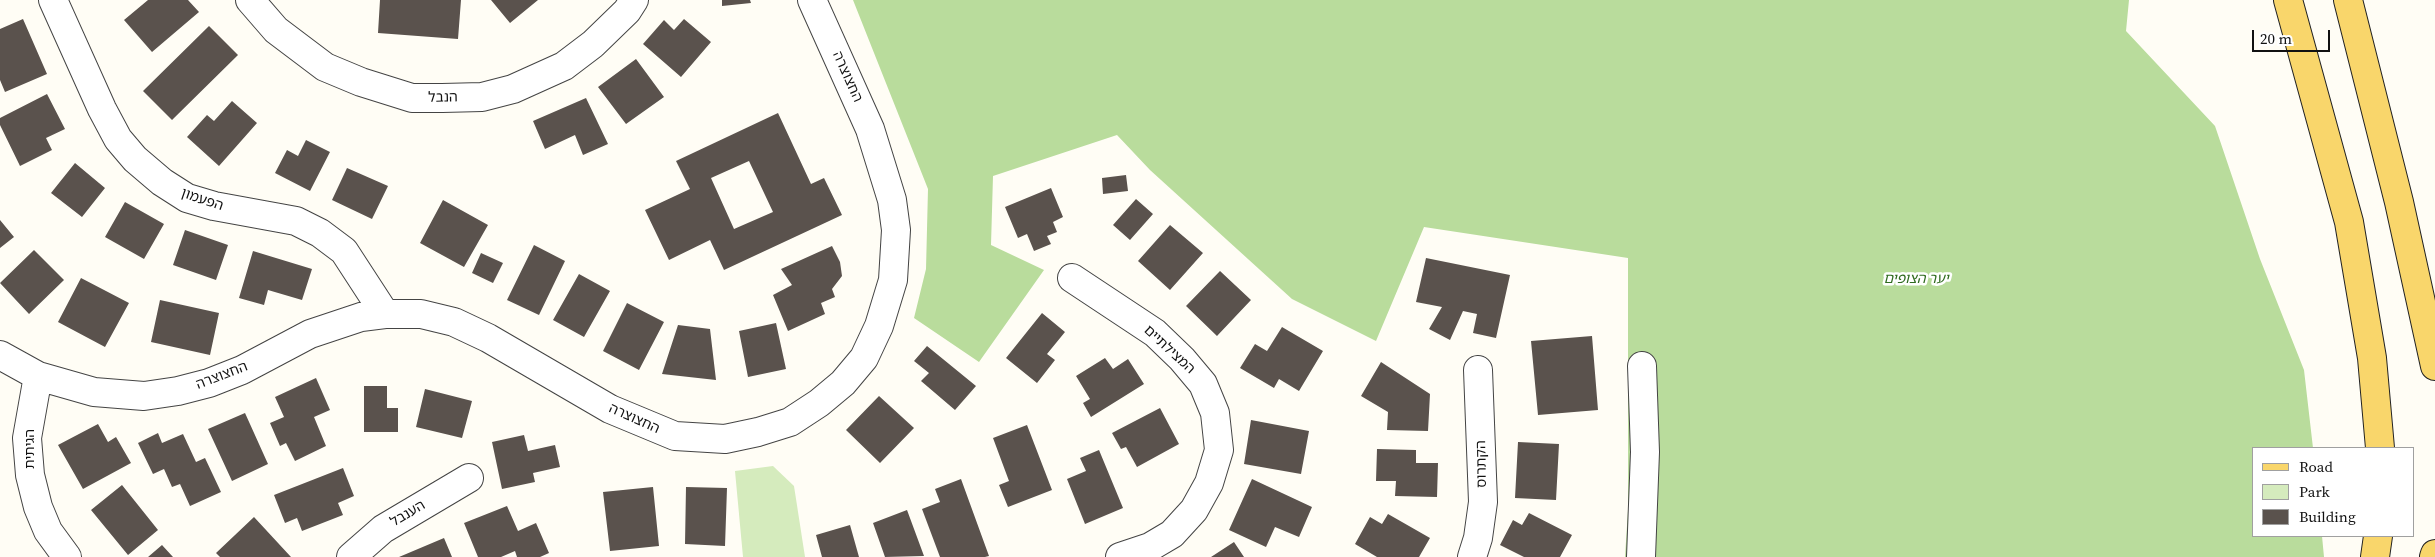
<!DOCTYPE html>
<html>
<head>
<meta charset="utf-8">
<style>
	body { margin:0 }
	#map { position:relative; width:2435px; height:557px; overflow:hidden; background:#fffdf5; font-family:"Source Serif 4",serif }
	canvas { display:block }
	.legend { position:absolute; left:2252px; top:447px; width:162px; height:90px; box-sizing:border-box; background:#fff; border:1px solid #a0a0a0; margin:0; padding:6px 9px; list-style:none; font-size:15px; color:#111 }
	.legend li { display:flex; align-items:center; gap:10px; height:25px }
	.legend b { width:25px; border:1px solid #a0a0a0 }
	.scale { position:absolute; left:2252px; top:30px; width:78px; height:22px; box-sizing:border-box; border:2px solid #111; border-top:0; padding-left:6px; font-size:15px; line-height:18px; white-space:nowrap; color:#111; -webkit-text-stroke:4px #fff; paint-order:stroke }
</style>
</head>
<body>
<div id="map">
<canvas width="2435" height="557"></canvas>
<ul class="legend">
<li><b style="height:6px;background:#f9d66b"></b>Road</li>
<li><b style="height:14px;background:#d5ebbd"></b>Park</li>
<li><b style="height:14px;background:#5a524d"></b>Building</li>
</ul>
<div class="scale">20 m</div>
</div>
<script>
const g = document.querySelector('canvas').getContext('2d');
g.lineJoin = 'round';
function fillPath(path, color) { g.fillStyle = color; g.fill(path, 'evenodd'); }
const shape = rows => new Path2D(rows.map(r => 'M' + r).join(''));
function stroke(path, color, width, dash) { g.strokeStyle = color; g.lineWidth = width; g.lineCap = dash ? 'butt' : 'round'; g.setLineDash(dash || []); g.stroke(path); }
function drawText(font, color, halo, rows, align = 'center') {
  g.font = font + ' "Source Serif 4","Noto Sans Hebrew",serif'; g.lineWidth = 5; g.setLineDash([]); g.textBaseline = 'middle'; g.strokeStyle = halo; g.fillStyle = color; for (const [text, x, y, turn = 0] of rows) {
    g.save(); g.translate(x, y); g.rotate((+turn || 0) * Math.PI / 180); g.textAlign = isNaN(turn) ? turn : align; if (halo) g.strokeText(text, 0, 0); g.fillText(text, 0, 0); g.restore();
  }
}
fillPath(shape([
	[773,466,794,486,805,557,743,557,735,471]
]), '#d5ebbd');
fillPath(shape([
	[853,0,2129,0,2126,31,2215,126,2260,259,2304,370,2313,448,2254,448,2254,536,2322,536,2324,557,1625,557,1628,510,1628,258,1424,227,1376,341,1292,299,1150,170,1117,135,993,176,991,245,1044,270,979,362,914,318,926,269,928,189]
]), '#b9dc9c');
fillPath(shape([
	[148,0,188,0,199,12,152,52,124,20],
	[380,0,461,0,458,39,378,33],
	[491,0,538,0,510,23],
	[722,0,750,0,751,3,722,6],
	[23,19,47,74,5,92,0,80,0,29],
	[684,19,711,42,681,77,643,44,664,20,674,30],
	[209,26,238,55,172,120,143,91],
	[636,59,664,97,626,124,598,87],
	[47,94,65,129,46,138,52,150,20,166,0,125,0,118],
	[586,98,608,144,583,155,575,135,545,149,533,121],
	[232,101,257,123,219,166,187,137,207,115,214,121],
	[778,113,811,184,824,178,842,215,724,270,710,240,669,260,645,210,690,189,676,161],
	[749,161,773,212,734,229,711,178],
	[306,140,330,152,310,191,275,173,287,150,298,156],
	[75,163,105,188,82,217,51,193],
	[347,168,388,186,372,219,332,200],
	[1126,175,1128,191,1103,194,1102,178],
	[1051,188,1063,217,1053,222,1057,232,1047,236,1051,244,1034,251,1027,234,1018,238,1005,207],
	[1136,199,1153,214,1130,240,1113,225],
	[443,200,488,225,464,267,420,243],
	[125,202,164,224,144,259,105,237],
	[0,220,14,237,0,248],
	[1170,225,1203,253,1170,290,1138,261],
	[185,230,228,245,216,280,173,265],
	[534,245,565,261,539,315,507,300],
	[832,246,840,262,842,276,832,289,835,297,821,303,825,314,788,331,773,295,792,285,781,269],
	[34,250,64,280,29,314,0,283],
	[253,251,312,269,302,300,268,290,264,305,239,298],
	[481,253,503,263,493,283,472,273],
	[1426,258,1510,275,1496,338,1473,333,1477,314,1463,311,1450,340,1429,329,1442,307,1416,302],
	[1220,271,1251,300,1217,336,1186,306],
	[579,274,610,291,584,337,553,320],
	[81,278,129,303,105,347,58,322],
	[160,300,219,313,210,355,151,342],
	[627,303,664,322,639,370,603,351],
	[1042,313,1065,332,1047,354,1055,360,1037,383,1006,358],
	[776,323,786,369,748,377,739,331],
	[678,325,710,329,716,380,662,374],
	[1282,327,1323,351,1299,391,1279,379,1274,388,1240,368,1255,344,1267,351],
	[1592,336,1598,410,1538,415,1531,341],
	[927,346,976,386,955,410,921,381,929,373,914,361],
	[1105,358,1113,369,1128,359,1144,384,1091,417,1083,403,1090,399,1076,376],
	[1381,362,1430,394,1428,431,1387,430,1388,412,1361,396],
	[316,378,330,410,314,417,326,446,295,461,286,443,280,446,270,423,284,417,275,397],
	[364,386,387,386,387,408,398,408,398,432,364,432],
	[425,389,472,401,462,438,416,427],
	[879,396,914,428,880,463,846,430],
	[1160,408,1179,444,1137,467,1126,447,1121,449,1112,433],
	[245,413,268,464,232,481,208,429],
	[1251,420,1309,431,1301,474,1244,464],
	[98,424,108,442,116,437,131,463,83,489,58,445],
	[1027,425,1052,490,1008,507,999,485,1009,481,993,438],
	[158,433,162,443,183,434,196,462,205,458,221,492,190,506,180,484,172,487,164,469,153,474,138,443],
	[524,435,528,451,555,445,560,467,533,473,535,482,502,489,492,442],
	[1518,442,1559,444,1556,500,1515,498],
	[1377,449,1416,450,1416,463,1438,463,1437,497,1395,496,1396,481,1376,481],
	[1099,450,1123,508,1085,524,1067,479,1086,471,1080,458],
	[343,468,354,496,338,503,343,515,302,531,297,518,285,523,274,495],
	[961,479,989,556,985,557,940,557,922,509,940,502,935,489],
	[1252,479,1312,507,1299,537,1275,527,1266,547,1229,530],
	[122,485,158,530,128,555,91,510],
	[653,487,659,546,610,551,603,492],
	[686,487,727,488,725,546,685,544],
	[507,506,518,531,536,523,549,553,540,557,517,557,515,551,501,557,478,557,464,523],
	[907,510,924,556,885,557,873,523],
	[1529,513,1572,535,1560,557,1524,557,1500,545,1513,520,1522,525],
	[1388,514,1430,538,1419,557,1377,557,1355,544,1370,517,1382,524],
	[254,517,291,557,220,557,216,553],
	[850,525,859,557,822,557,816,535],
	[444,538,452,557,399,557],
	[1234,542,1244,557,1211,557],
	[162,545,173,557,148,557]
]), '#5a524d');
const minor = shape([
	[53,0,102,109,118,139,135,159,162,182,187,198,214,206,296,221,320,233,344,251,385,314],
	[250,0,276,30,325,67,361,82,412,98,442,98,482,97,513,89,564,66,593,44,627,11,634,0],
	[1072,278,1155,333,1182,359,1203,384,1215,413,1219,450,1209,483,1194,510,1172,534,1150,547,1120,557],
	[0,355,38,376,94,392,144,396,178,391,209,383,242,370,310,334,361,317,385,314,421,314,454,322,488,338,610,409,675,436,725,439,758,432,790,422,819,403,843,383,864,358,879,326,893,280,896,230,892,200,870,129,812,0],
	[38,376,27,438,30,475,38,507,48,531,67,557],
	[351,557,383,529,469,478],
	[1472,557,1478,538,1483,502,1478,370],
	[1641,557,1645,452,1642,366]
]);
const major = shape([
	[2288,0,2349,222,2372,358,2380,448],
	[2348,0,2399,202,2435,366],
	[2375,557,2378,536],
	[2434,557,2435,554]
]);
stroke(minor, '#444', 30);
stroke(major, '#222', 30);
stroke(minor, '#fff', 28);
stroke(major, '#f9d66b', 28);
drawText('14px', '#111', '#fff', [
	["החצוצרה",847,77,66],
	["הנבל",443,98,-1],
	["הפעמון",202,200,19],
	["המצילתיים",1169,350,43],
	["החצוצרה",222,376,-21],
	["החצוצרה",634,419,24],
	["הגיתית",30,449,-90],
	["הקתרוס",1482,464,-91],
	["הענבל",408,514,-31]
]);
drawText('italic 14px', '#2f6b1f', '#fff', [
	["יער הצופים",1916,279]
]);
</script>
</body>
</html>
